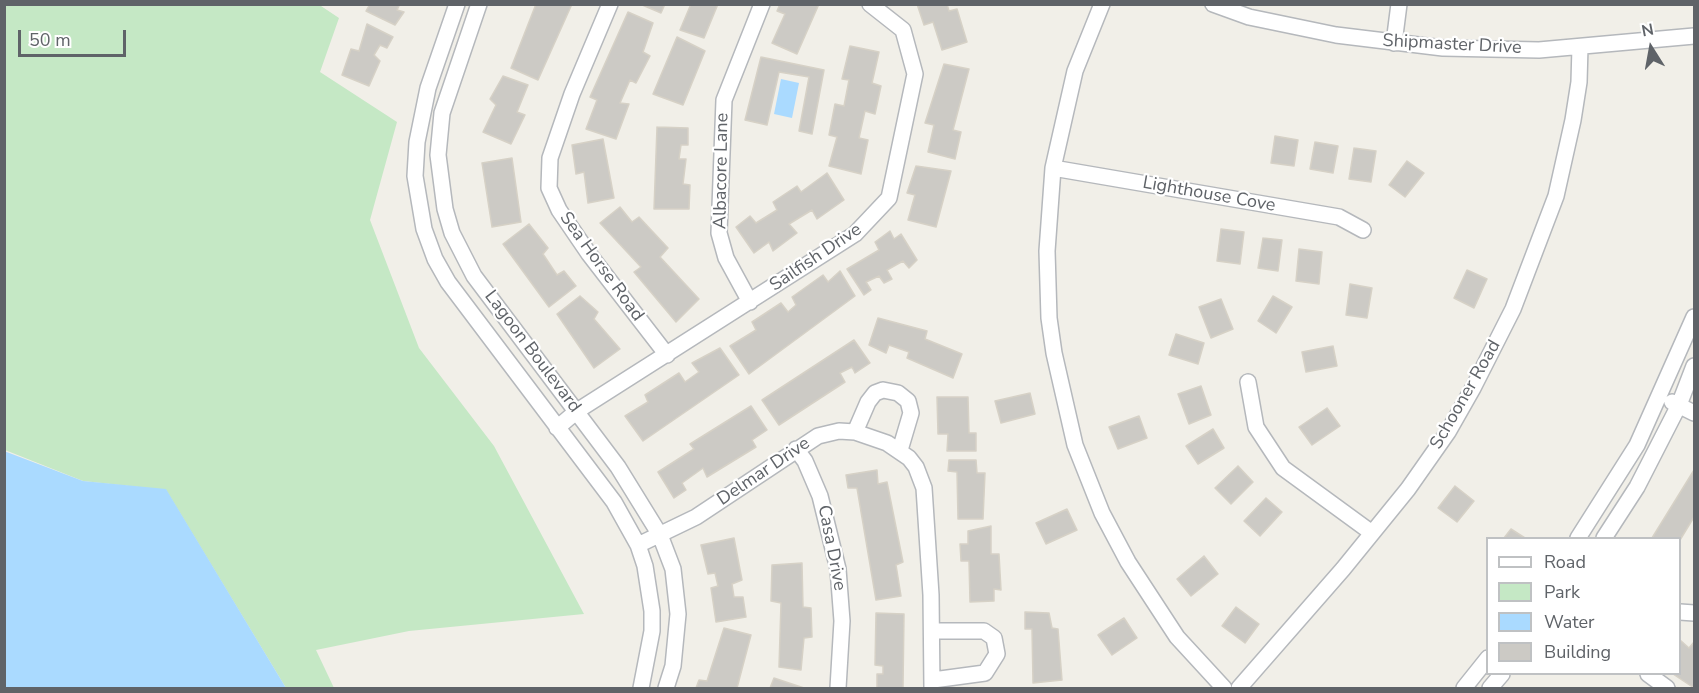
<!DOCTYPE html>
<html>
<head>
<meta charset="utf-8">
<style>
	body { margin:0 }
	#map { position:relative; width:1699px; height:693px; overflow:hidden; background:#f1efe8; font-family:"Nunito Sans",sans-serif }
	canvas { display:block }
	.frame { position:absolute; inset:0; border:6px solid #5f6368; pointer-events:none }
	.legend { position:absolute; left:1486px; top:537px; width:195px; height:138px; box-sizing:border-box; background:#fff; border:2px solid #bfc1c3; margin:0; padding:8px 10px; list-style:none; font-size:18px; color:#5f6368 }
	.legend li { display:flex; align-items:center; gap:12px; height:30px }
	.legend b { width:30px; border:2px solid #bfc1c3 }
	.north { position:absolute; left:1621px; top:18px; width:60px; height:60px; -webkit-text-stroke:4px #fff; paint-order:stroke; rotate:349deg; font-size:16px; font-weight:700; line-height:24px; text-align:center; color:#5f6368 }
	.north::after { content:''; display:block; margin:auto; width:21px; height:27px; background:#5f6368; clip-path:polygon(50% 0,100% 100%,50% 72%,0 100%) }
	.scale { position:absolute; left:18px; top:30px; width:108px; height:27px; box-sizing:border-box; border:3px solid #5f6368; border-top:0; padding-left:8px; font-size:18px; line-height:21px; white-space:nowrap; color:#5f6368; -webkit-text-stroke:4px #fff; paint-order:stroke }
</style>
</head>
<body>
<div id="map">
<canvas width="1699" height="693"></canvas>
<div class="frame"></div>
<ul class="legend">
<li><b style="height:8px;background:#fff"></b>Road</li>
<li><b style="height:16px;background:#c5e8c5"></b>Park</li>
<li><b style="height:16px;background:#aadaff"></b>Water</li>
<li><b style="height:16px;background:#cccac5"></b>Building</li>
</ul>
<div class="north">N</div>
<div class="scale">50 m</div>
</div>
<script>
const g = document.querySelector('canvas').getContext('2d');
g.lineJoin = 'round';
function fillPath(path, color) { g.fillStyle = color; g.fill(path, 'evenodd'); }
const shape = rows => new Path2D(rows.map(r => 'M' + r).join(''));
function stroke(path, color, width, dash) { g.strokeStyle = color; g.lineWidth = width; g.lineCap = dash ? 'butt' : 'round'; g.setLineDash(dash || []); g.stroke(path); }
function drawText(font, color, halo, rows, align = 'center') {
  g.font = font + ' "Nunito Sans",sans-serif'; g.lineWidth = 4.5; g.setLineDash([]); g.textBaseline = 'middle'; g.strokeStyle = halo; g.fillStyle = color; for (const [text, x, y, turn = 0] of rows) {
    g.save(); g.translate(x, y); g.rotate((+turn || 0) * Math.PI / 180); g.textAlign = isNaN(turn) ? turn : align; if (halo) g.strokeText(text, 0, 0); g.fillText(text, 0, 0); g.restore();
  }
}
fillPath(shape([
	[318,4,339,18,320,72,397,122,370,220,419,348,494,446,584,614,409,631,316,650,334,688,286,688,166,490,83,481,5,450,4,5]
]), '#c5e8c5');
fillPath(shape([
	[781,79,799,83,792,118,774,114],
	[4,451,83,481,166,489,286,688,5,688]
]), '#aadaff');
const building = shape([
	[370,4,400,4,397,10,404,12,395,25,366,11,370,4],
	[536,4,572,4,538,80,511,68,536,4],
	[640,4,665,4,661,13,640,4],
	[691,4,718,4,704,38,680,30,691,4],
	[780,4,819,4,797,54,772,43,785,14,777,11,780,4],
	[917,4,947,4,949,11,957,9,967,42,942,50,933,22,924,25,917,4],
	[628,12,653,23,643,52,650,56,636,83,630,80,620,103,629,104,616,139,586,129,597,100,590,97,628,12],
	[367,24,393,37,387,48,380,45,374,55,380,61,369,86,342,75,351,49,359,51,367,24],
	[677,37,705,51,683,105,653,94,677,37],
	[850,46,879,52,872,83,881,86,875,114,865,111,859,138,868,140,861,174,829,166,837,137,829,135,835,104,844,106,849,80,842,79,850,46],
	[761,57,824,70,812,134,799,131,809,77,779,72,767,125,745,120,761,57],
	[944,64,969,69,953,130,961,132,955,159,928,152,934,125,925,123,944,64],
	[503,76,528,85,517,112,525,115,511,144,483,132,496,105,490,99,503,76],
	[657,127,688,128,688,145,681,145,679,159,686,159,683,184,690,185,689,209,654,209,657,127],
	[1275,136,1298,140,1294,166,1271,163,1275,136],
	[603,139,614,198,588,203,584,172,576,174,572,145,603,139],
	[1315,142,1338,146,1333,173,1310,169,1315,142],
	[1354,148,1376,151,1371,182,1349,179,1354,148],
	[512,158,521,222,492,227,482,163,512,158],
	[1407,161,1424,173,1405,197,1389,185,1407,161],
	[916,166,951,171,936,227,908,220,915,195,907,193,916,166],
	[827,173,844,200,817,219,812,210,789,224,797,233,773,251,769,242,754,253,736,227,750,216,756,223,777,210,773,202,797,186,801,192,827,173],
	[620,207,632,222,639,217,668,248,660,257,699,299,676,322,634,272,641,267,600,223,620,207],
	[529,224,548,248,543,254,557,275,564,271,576,286,549,307,503,244,529,224],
	[1221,229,1244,232,1240,264,1217,261,1221,229],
	[890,231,894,239,901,234,917,260,909,268,903,261,887,270,892,279,884,283,879,276,866,282,871,290,864,295,847,269,879,250,875,242,890,231],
	[1263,238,1282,240,1278,271,1258,268,1263,238],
	[1299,249,1322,252,1319,284,1296,281,1299,249],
	[1467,270,1487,279,1474,308,1454,298,1467,270],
	[840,271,855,296,749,374,730,346,756,330,752,322,781,303,788,312,796,305,792,297,823,275,828,282,840,271],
	[1350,284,1372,288,1367,318,1346,315,1350,284],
	[580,296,598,312,594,319,620,349,594,368,557,314,580,296],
	[1273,296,1292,307,1276,333,1258,321,1273,296],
	[1221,299,1233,329,1211,338,1199,307,1221,299],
	[878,318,927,331,925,339,962,354,953,378,907,358,909,352,889,345,886,353,869,345,878,318],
	[1176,334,1204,343,1198,364,1169,355,1176,334],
	[854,340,870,363,855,373,852,367,840,373,845,382,779,425,762,400,854,340],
	[1333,346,1337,366,1306,372,1302,352,1333,346],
	[720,348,739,375,643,441,625,416,648,402,645,395,679,373,685,382,699,372,692,363,720,348],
	[1201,386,1211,415,1189,424,1178,394,1201,386],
	[1030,393,1035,414,1001,423,995,401,1030,393],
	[937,397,968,397,969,433,976,433,976,451,947,451,948,434,938,434,937,397],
	[751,406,767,430,752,440,756,447,707,477,703,468,682,483,686,490,674,498,658,472,694,449,690,444,751,406],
	[1327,408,1340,426,1312,445,1299,427,1327,408],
	[1139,416,1147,438,1118,449,1109,427,1139,416],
	[1213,429,1224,448,1198,464,1186,446,1213,429],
	[949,460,976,460,977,473,985,473,983,519,958,519,957,472,948,471,949,460],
	[1238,466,1253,482,1231,504,1215,488,1238,466],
	[877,470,878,484,887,482,903,562,896,565,901,596,876,600,857,488,848,488,846,475,877,470],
	[1694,470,1694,517,1680,540,1652,538,1694,470],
	[1455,486,1474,501,1457,522,1438,508,1455,486],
	[1266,498,1282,512,1260,536,1244,521,1266,498],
	[1067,509,1077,530,1046,544,1036,523,1067,509],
	[991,526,991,554,999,554,1001,590,994,589,994,601,970,602,969,561,961,561,960,544,968,544,968,531,991,526],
	[1511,529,1525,538,1504,538,1511,529],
	[734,538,742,580,732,584,734,597,743,597,746,617,716,622,711,588,718,586,715,573,708,574,701,545,734,538],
	[1204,556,1218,574,1191,596,1177,579,1204,556],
	[802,563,803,607,811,608,812,637,804,638,801,670,779,667,781,603,771,601,772,565,802,563],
	[1236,607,1259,624,1245,643,1222,626,1236,607],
	[1025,612,1049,613,1052,628,1058,629,1062,680,1033,683,1032,629,1025,629,1025,612],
	[876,613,904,614,903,688,877,688,877,674,883,674,883,666,875,665,876,613],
	[1124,618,1137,638,1112,655,1098,635,1124,618],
	[724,628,751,635,737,688,696,688,699,680,707,681,724,628],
	[1680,640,1689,648,1694,642,1694,688,1673,674,1680,674,1680,640],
	[774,678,804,688,770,688,774,678]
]);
fillPath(building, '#cccac5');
stroke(building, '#d6d1c6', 1.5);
const minor = shape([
	[457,4,428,88,417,142,415,176,424,229,435,259,448,282,614,502,638,545,645,566,652,611,652,631,641,688],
	[479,4,442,113,438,155,445,209,452,233,474,276,618,467,660,535,673,569,678,614,673,666,666,688],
	[610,4,572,94,550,158,549,188,559,210,589,254,667,355],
	[1102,4,1075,71,1053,168,1047,251,1049,318,1054,353,1075,445,1102,513,1128,562,1177,637,1224,688],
	[1213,4,1249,17,1336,35,1443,48,1539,50,1694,36],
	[1394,43,1399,4],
	[1053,168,1339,217,1363,230],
	[750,302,726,258,719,233,724,100,762,4],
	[1248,382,1256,427,1283,468,1372,533],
	[1672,402,1694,413],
	[557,428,577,411,855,234,889,198,915,74,903,30,870,4],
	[855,432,868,402,875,393,883,390,898,393,908,401,911,413,900,450],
	[796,449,805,461,820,496,838,569,842,621,838,688],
	[1578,538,1637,445,1694,317],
	[1604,538,1637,487,1679,405,1694,366],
	[638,545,696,517,818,436,839,431,855,432,887,443,909,458,916,467,924,488,931,595,932,688],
	[1680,612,1694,613],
	[932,631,984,631,994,638,997,654,985,673,933,680],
	[1648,674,1667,688],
	[1239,688,1343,569,1408,489,1448,432,1473,388,1513,309,1556,196,1573,120,1579,82,1580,47],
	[1464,688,1488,658],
	[1490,688,1502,674]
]);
stroke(minor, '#b5b8bc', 18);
stroke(minor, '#fff', 15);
drawText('18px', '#5f6368', '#fff', [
	["Shipmaster Drive",1452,45,3],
	["Albacore Lane",722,171,-89],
	["Lighthouse Cove",1209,195,10],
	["Sailfish Drive",816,258,-34],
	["Sea Horse Road",601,267,54],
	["Lagoon Boulevard",532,352,53],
	["Schooner Road",1466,395,-60],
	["Delmar Drive",764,472,-34],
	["Casa Drive",831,548,79]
]);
</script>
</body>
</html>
